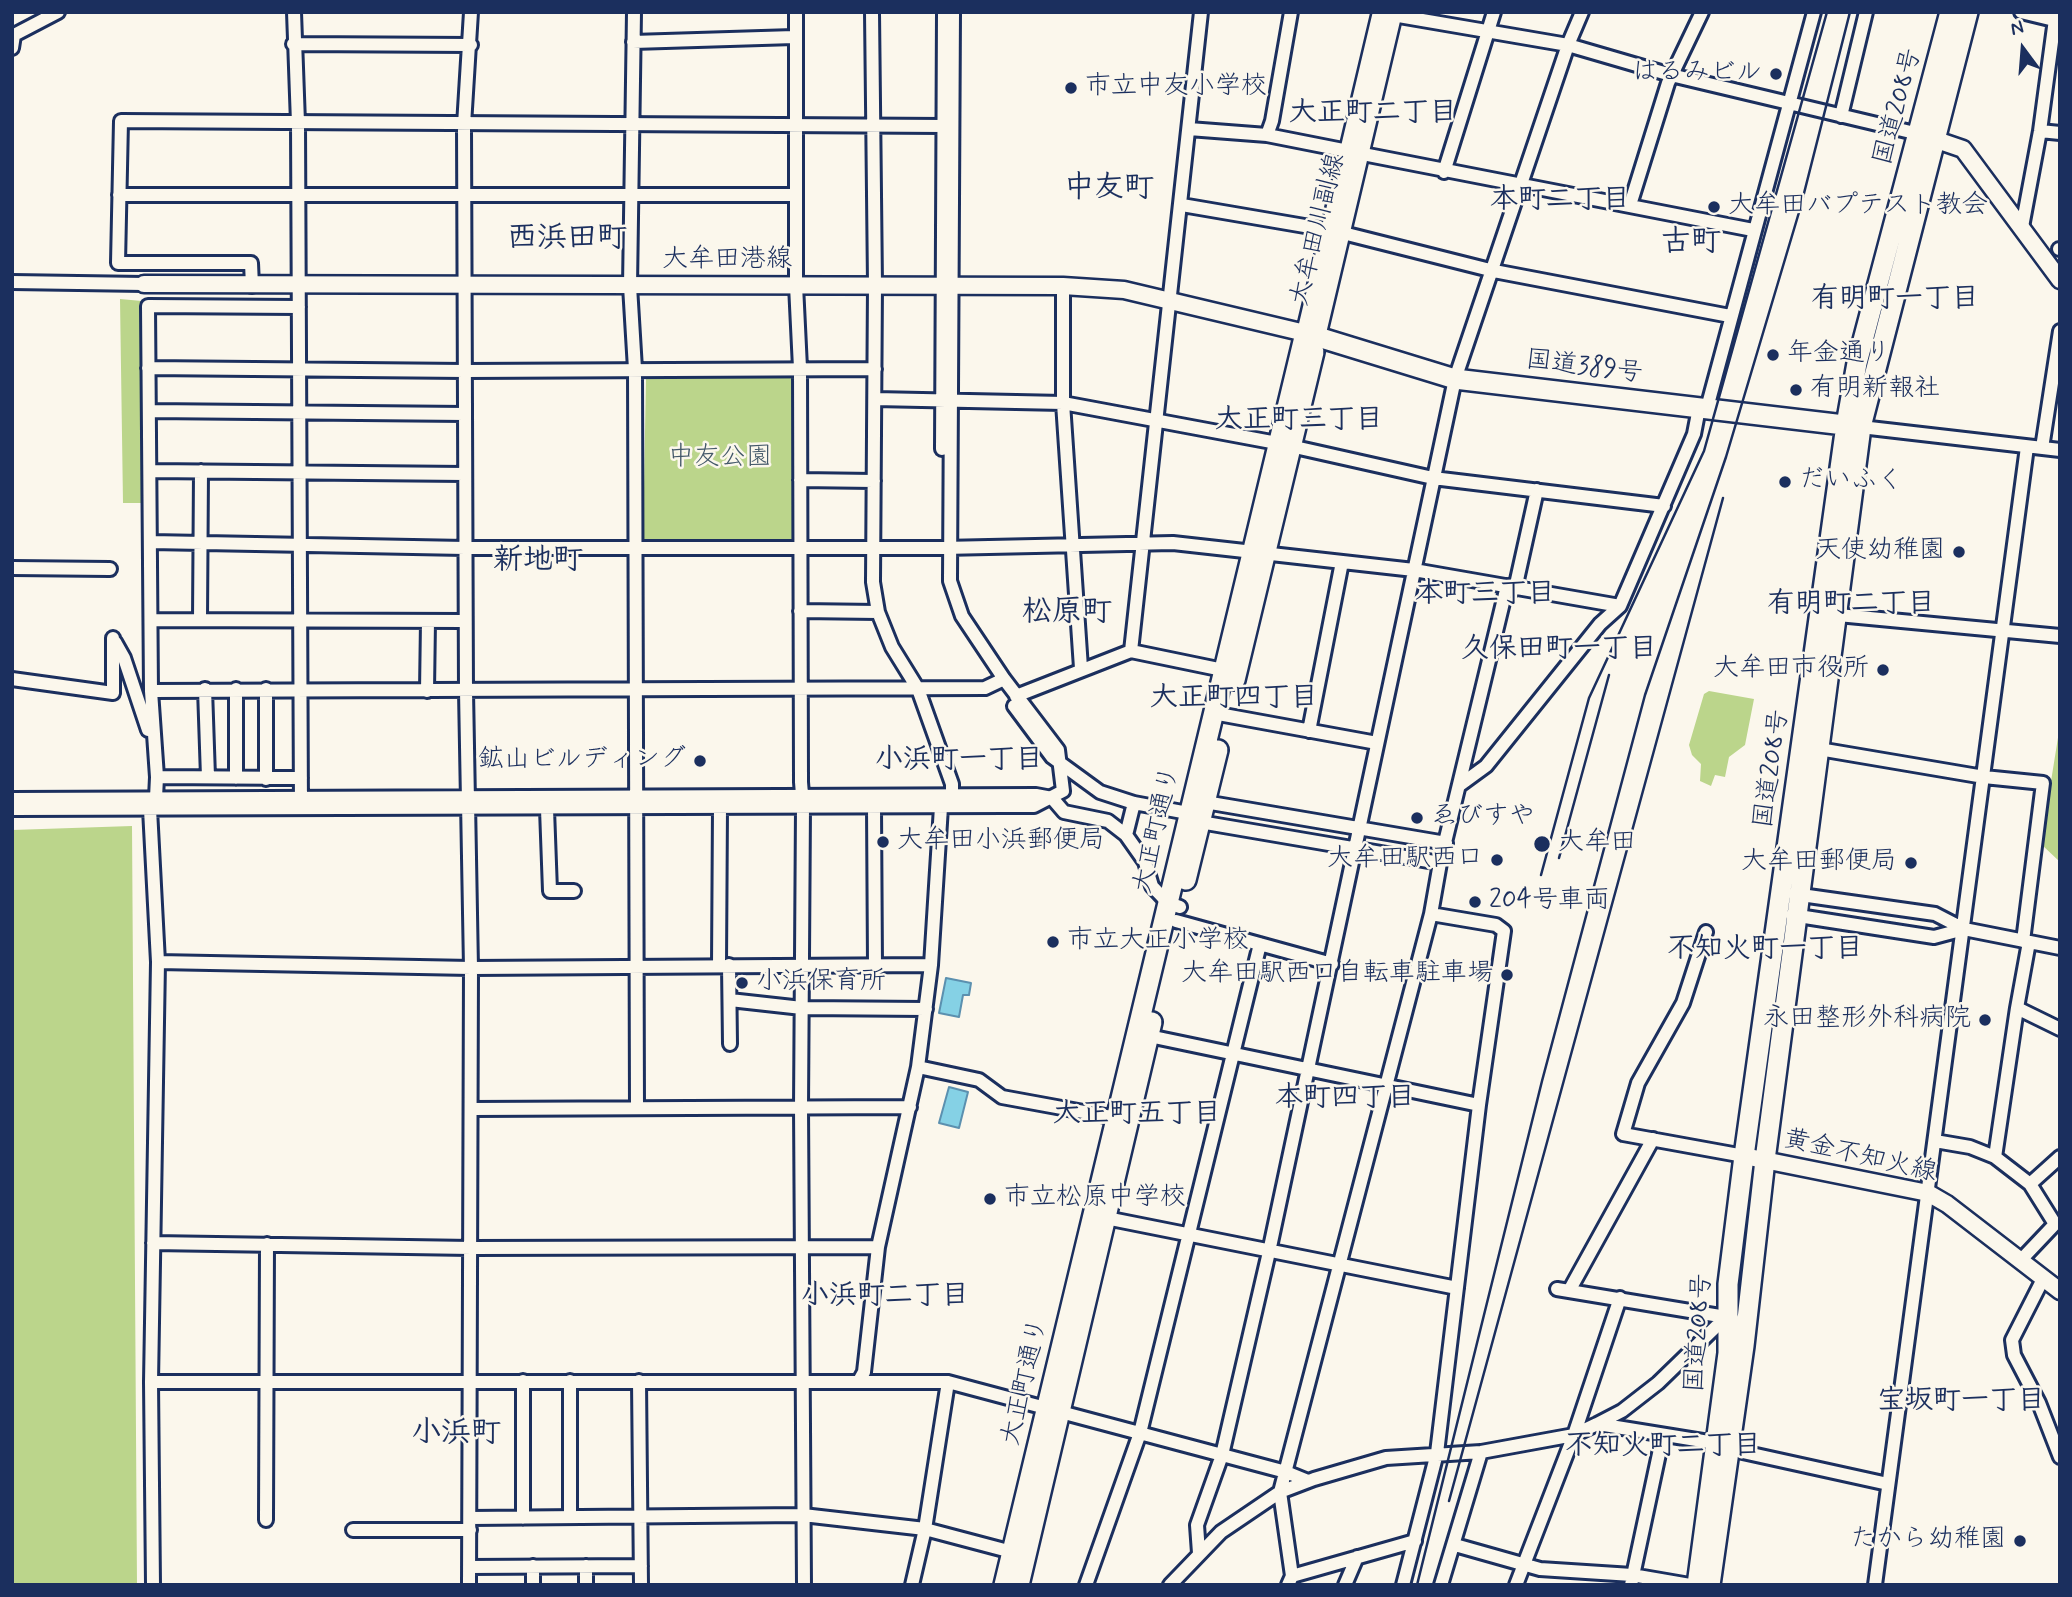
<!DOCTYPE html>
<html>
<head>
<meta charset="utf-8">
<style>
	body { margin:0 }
	#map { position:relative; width:2072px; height:1597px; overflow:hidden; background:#fbf7ec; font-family:Mynerve,sans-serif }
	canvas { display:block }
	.frame { position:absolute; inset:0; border:14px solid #1b2f5e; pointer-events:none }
	.north { position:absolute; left:1988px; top:14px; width:70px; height:70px; -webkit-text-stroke:5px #fbf7ec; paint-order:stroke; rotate:344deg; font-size:19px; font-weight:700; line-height:28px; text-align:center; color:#1b2f5e }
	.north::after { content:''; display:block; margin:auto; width:24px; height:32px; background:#1b2f5e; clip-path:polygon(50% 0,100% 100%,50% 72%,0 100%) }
</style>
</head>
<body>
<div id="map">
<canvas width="2072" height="1597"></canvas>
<div class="frame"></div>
<div class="north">N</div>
</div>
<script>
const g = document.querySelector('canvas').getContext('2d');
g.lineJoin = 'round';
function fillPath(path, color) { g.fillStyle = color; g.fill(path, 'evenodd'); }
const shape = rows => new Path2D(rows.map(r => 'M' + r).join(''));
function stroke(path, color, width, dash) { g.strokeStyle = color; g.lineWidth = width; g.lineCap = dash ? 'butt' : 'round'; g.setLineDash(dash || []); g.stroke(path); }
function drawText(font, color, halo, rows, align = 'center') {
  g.font = font + ' Mynerve,"Klee One",sans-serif'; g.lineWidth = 5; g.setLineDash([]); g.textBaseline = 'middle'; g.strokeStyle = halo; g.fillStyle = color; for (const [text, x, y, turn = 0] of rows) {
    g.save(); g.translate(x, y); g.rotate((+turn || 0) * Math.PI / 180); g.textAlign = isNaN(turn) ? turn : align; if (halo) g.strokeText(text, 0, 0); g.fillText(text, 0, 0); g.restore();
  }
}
fillPath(shape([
	[120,299,142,301,144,503,123,503],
	[797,376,795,541,643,540,646,379],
	[1709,691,1754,699,1745,745,1729,757,1725,777,1715,775,1711,786,1700,781,1701,764,1692,755,1689,745,1704,694],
	[2060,725,2060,862,2041,844],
	[132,826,137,1585,12,1585,12,830]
]), '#bbd58b');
const water = shape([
	[946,978,971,983,969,995,963,995,959,1017,939,1013,946,978],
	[949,1087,968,1092,959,1128,939,1123,949,1087]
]);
fillPath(water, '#85d1e5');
stroke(water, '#5b90af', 2);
const minor = shape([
	[294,12,298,123,301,806],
	[634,12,630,286,635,369,637,1107],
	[796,12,796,285,800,368,801,782,803,807,801,1107,804,1585],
	[2021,12,2054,20],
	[1387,14,1568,45,1671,75,1919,134],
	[633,42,794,37],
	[293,44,471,45],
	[12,48,14,35,58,12],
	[1841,116,1866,12],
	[1189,129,1267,135,1348,151],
	[2040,131,2060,133],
	[1267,135,1272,121,1291,12],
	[1363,154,1753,230],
	[1444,172,1494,12],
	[119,195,795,195],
	[1182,205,1328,230],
	[1630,205,1668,83,1702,12],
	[2022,227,2040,131,2056,12],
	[1343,233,1494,271,1730,316],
	[2059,249,2060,249],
	[12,282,144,284],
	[252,286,251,263,118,263,121,121,944,126],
	[1063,286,1063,403,1081,668],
	[299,307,148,306,151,691,157,777,156,798,150,809,158,962,151,1382,948,1382,1286,1472,1308,1481],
	[148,368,465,371,875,369],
	[875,399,1063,403,1277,443,1433,478,1664,506],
	[1707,408,1814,12],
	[150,411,465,414],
	[1861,427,2060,450],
	[2042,448,2060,331],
	[942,449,944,12],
	[151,471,465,474],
	[800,480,874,481],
	[151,542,465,548,943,548,1173,543,1414,570,1620,606],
	[12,568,110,569],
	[1515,589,1537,490],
	[800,611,878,612],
	[1838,615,2060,636],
	[200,619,201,471],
	[151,620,465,621],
	[115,642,124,658,148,730],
	[1131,651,1201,12],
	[12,679,113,693,113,638],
	[205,689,208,777],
	[236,689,236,778],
	[151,691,985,688,1004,679],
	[427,691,428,621],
	[1016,696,1131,651,1223,670],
	[1014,706,1052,757,1100,792,1134,803,1188,813,1200,822,1440,863],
	[1213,713,1377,743],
	[1309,731,1342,562],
	[1819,749,1984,777,2043,783,2023,941],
	[157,777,301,778],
	[266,779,266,689],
	[1460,785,1486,766,1600,624,1620,606,1694,434,1699,408],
	[12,799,1036,795,1052,798,1064,812,1108,821,1126,835,1145,862,1152,886,1168,903,1180,907],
	[1200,805,1205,802,1446,843],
	[874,807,875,966],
	[12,809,1005,806,1034,806,1063,791,1058,750,1004,679,962,616,950,581,953,12],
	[547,809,550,891,574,891],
	[1126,835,1134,803],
	[1794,894,1935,914,1964,929,2060,948],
	[1792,915,1934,937,1964,929],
	[1176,921,1332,964],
	[1706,932,1683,1003,1638,1083,1623,1134,1744,1156],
	[2029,942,2017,1008,2060,1029],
	[158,962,471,968,931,965],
	[719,965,720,808],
	[729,965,730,1044],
	[730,1000,802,1008,926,1009],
	[1149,1036,1479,1105],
	[918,1067,979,1080,1002,1097,1122,1119],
	[471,1109,910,1107],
	[1935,1141,1970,1147,1995,1157,2030,1184,2055,1224,2020,1261],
	[1995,1157,2017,1008],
	[2030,1184,2060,1157],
	[1106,1218,1457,1288],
	[153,1243,471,1248,878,1247],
	[2043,1279,2012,1340,2014,1355,2039,1403,2060,1457],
	[1557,1289,1732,1318],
	[1569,1291,1653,1139],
	[523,1381,523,1518],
	[570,1381,570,1517],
	[639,1381,641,1585],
	[859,1381,864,1372,878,1247,918,1067,931,965,941,807,952,795,952,784,918,689,892,647,878,612,873,582,875,285,872,12],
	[151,1382,153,1585],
	[1598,1424,1715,1443,1729,1449,1888,1484],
	[470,1518,803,1515,925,1529,1012,1552],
	[266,1520,267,1244],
	[353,1530,470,1530],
	[1455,1545,1540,1569,1632,1575,1690,1585],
	[1199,1553,1197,1525,1222,1455,1269,1252,1455,379,1568,45,1582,12],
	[533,1566,533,1585],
	[469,1567,641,1566],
	[1292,1576,1415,1541],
	[469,1585,471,968,466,691,464,125,471,12],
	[586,1585,586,1566],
	[912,1585,925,1529,948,1382],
	[1086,1585,1140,1433,1260,944],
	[1170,1585,1221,1532,1280,1492,1314,1479,1386,1458,1481,1452,1574,1435,1597,1424,1622,1411,1658,1383,1726,1317],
	[1288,1585,1292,1576,1280,1492,1431,914,1440,863,1507,586],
	[1345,1585,1357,1557],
	[1403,1585,1437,1453,1479,1105,1504,931,1496,925,1431,914],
	[1441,1585,1481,1452],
	[1516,1585,1574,1435,1620,1298],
	[1631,1585,1663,1435],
	[1875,1585,2027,447]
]);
const major = shape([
	[1925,136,1963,149,2060,280],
	[144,284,1063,286,1124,290,1305,333,1381,12],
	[1317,337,1394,12],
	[1744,1156,1928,1193,1947,1204,2060,1291]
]);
const highway = shape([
	[1235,680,1314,352],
	[1186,880,1218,750],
	[1004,1585,1305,333,1455,379,1861,427],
	[1019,1585,1152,1022],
	[1697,1585,1728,1353,1728,1284,1744,1156,1846,425,1857,363,1950,12],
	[1710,1585,1744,1346,1765,1160,1861,427,1968,12]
]);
stroke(minor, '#1b2f5e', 18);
stroke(major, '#1b2f5e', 21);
stroke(highway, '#1b2f5e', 24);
stroke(minor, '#fbf7ec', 12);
stroke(major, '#fbf7ec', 16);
stroke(highway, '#fbf7ec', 19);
stroke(shape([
	[1559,858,1609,675],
	[1541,875,1589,698,1704,451,1827,12],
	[1449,1501,1723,498],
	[1417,1585,1542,1081,1645,695,1726,457,1800,209,1850,12]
]), '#1b2f5e', 2.5);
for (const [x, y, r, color] of [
	[1776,74,7,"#1b2f5e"],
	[1071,88,7,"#1b2f5e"],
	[1714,207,7,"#1b2f5e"],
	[1773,355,7,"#1b2f5e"],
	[1796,390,7,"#1b2f5e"],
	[1785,482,7,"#1b2f5e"],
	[1959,552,7,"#1b2f5e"],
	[1883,670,7,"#1b2f5e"],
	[700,761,7,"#1b2f5e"],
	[1417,818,7,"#1b2f5e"],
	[883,842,7,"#1b2f5e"],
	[1542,844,9,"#1b2f5e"],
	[1497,860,7,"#1b2f5e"],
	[1911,863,7,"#1b2f5e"],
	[1475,902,7,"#1b2f5e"],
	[1053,942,7,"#1b2f5e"],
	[1507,975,7,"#1b2f5e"],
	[742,983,7,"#1b2f5e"],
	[1985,1020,7,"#1b2f5e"],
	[990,1199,7,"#1b2f5e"],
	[2020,1541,7,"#1b2f5e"]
]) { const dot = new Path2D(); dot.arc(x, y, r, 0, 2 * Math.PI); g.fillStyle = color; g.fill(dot); stroke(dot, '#fbf7ec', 2.5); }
drawText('26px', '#1b2f5e', '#fbf7ec', [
	["はるみビル",1762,74,"right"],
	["市立中友小学校",1085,88],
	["大牟田バプテスト教会",1728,207],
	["年金通り",1787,355],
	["有明新報社",1810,390],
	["だいふく",1799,482],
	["天使幼稚園",1945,552,"right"],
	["大牟田市役所",1869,670,"right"],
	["鉱山ビルディング",686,761,"right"],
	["ゑびすや",1431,818],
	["大牟田小浜郵便局",897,842],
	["大牟田",1558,844],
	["大牟田駅西口",1483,860,"right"],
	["大牟田郵便局",1897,863,"right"],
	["204号車両",1489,902],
	["市立大正小学校",1067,942],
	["大牟田駅西口自転車駐車場",1493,975,"right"],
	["小浜保育所",756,983],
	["永田整形外科病院",1971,1020,"right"],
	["市立松原中学校",1004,1199],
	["たから幼稚園",2006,1541,"right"]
], 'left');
drawText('26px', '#1b2f5e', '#fbf7ec', [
	["国道208号",1899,107,-75],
	["大牟田川副線",1319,230,-76],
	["大牟田港線",727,261],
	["国道389号",1584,368,7],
	["国道208号",1773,769,-82],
	["大正町通り",1158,830,-77],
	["黄金不知火線",1860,1157,13],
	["国道208号",1700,1333,-86],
	["大正町通り",1026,1382,-77]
]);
drawText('26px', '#435869', '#fbf7ec', [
	["中友公園",720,459]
]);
drawText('bold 28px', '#1b2f5e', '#fbf7ec', [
	["大正町二丁目",1373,114],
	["本町二丁目",1560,201],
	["有明町一丁目",1895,300],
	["大正町三丁目",1299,421],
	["本町三丁目",1485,595],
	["有明町二丁目",1851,605],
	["久保田町一丁目",1559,650],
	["大正町四丁目",1234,699],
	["小浜町一丁目",959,761],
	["不知火町一丁目",1765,950],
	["本町四丁目",1345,1099],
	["大正町五丁目",1137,1115],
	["小浜町二丁目",885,1297],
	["宝坂町一丁目",1961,1402],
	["不知火町二丁目",1663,1447]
]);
drawText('bold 30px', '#1b2f5e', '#fbf7ec', [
	["中友町",1109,190],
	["西浜田町",567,240],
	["古町",1691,244],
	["新地町",538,562],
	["松原町",1067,614],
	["小浜町",456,1435]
]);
</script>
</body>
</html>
